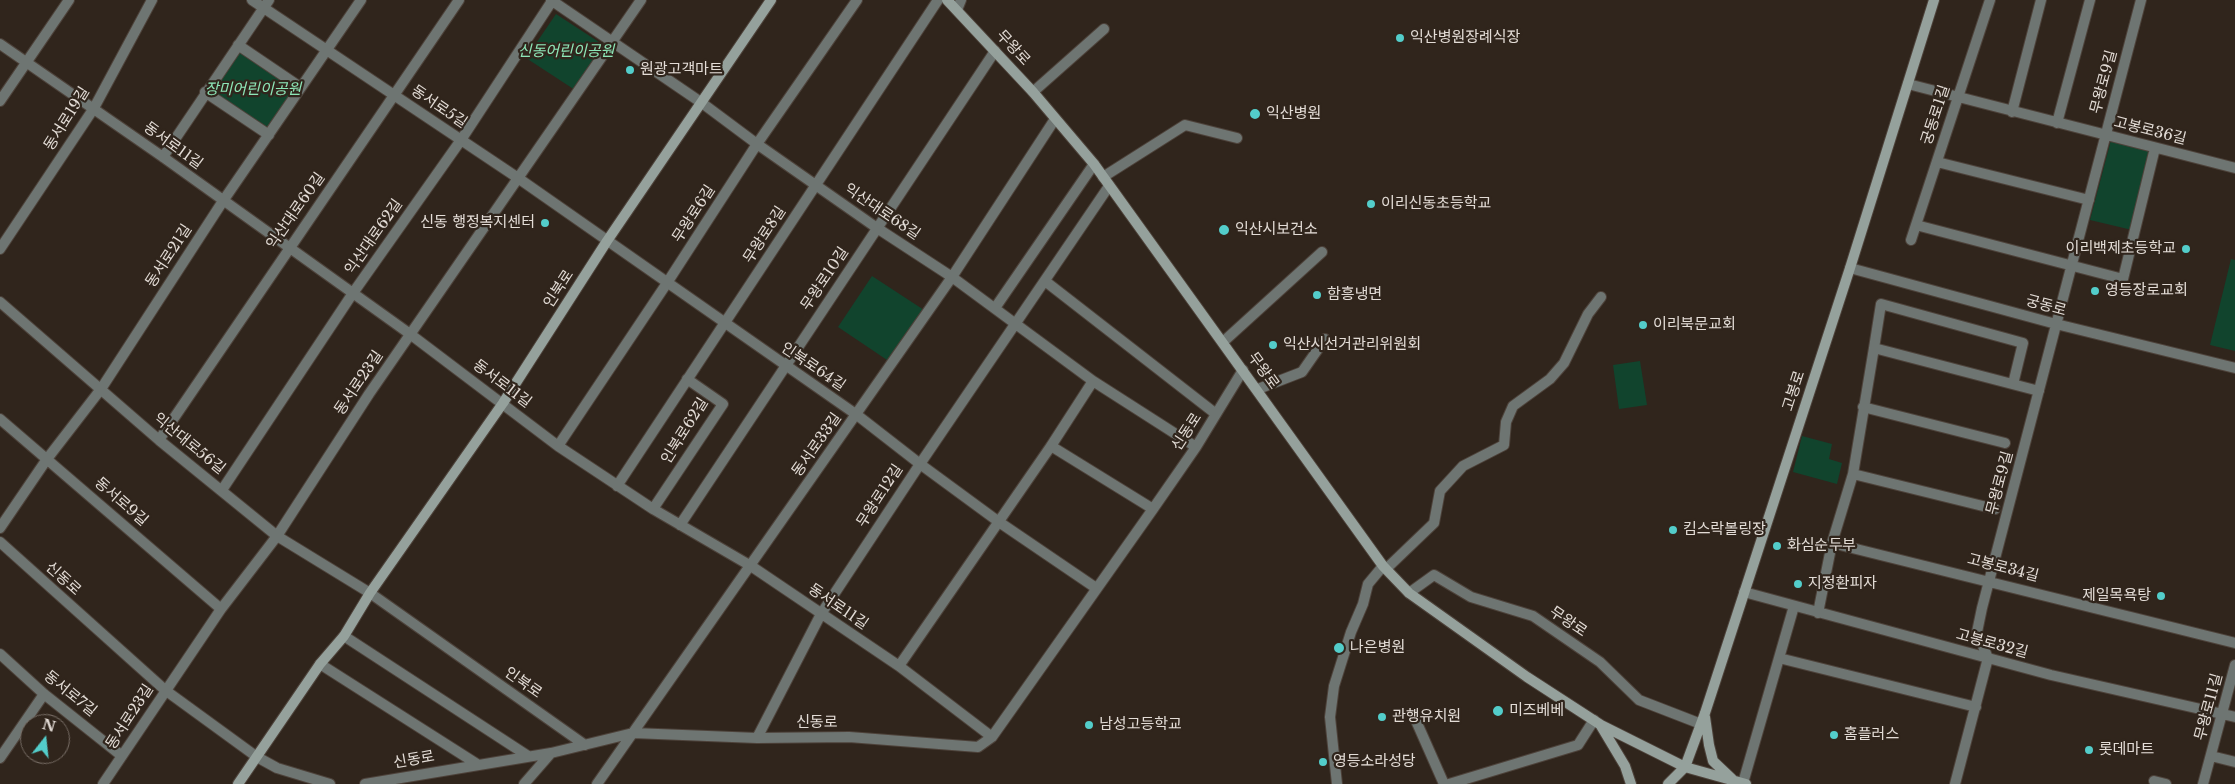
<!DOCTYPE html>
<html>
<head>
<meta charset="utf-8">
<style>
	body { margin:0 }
	#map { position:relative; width:2235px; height:784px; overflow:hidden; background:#30251c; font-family:"Libre Baskerville",serif }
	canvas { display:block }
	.north { position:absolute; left:20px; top:714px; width:50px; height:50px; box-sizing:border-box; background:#30251c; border:1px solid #786e66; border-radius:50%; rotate:16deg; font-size:14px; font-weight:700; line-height:20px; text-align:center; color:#e3dcd6 }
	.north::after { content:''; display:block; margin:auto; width:18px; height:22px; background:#53cdca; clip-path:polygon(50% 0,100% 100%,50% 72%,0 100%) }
</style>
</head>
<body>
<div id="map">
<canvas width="2235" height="784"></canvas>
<div class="north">N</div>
</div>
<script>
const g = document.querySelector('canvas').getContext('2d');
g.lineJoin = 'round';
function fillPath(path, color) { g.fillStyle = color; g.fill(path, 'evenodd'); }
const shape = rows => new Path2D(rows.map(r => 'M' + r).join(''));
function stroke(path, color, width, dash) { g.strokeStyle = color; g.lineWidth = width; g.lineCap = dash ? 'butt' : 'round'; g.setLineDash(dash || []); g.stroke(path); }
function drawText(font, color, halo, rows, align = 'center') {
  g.font = font + ' "Libre Baskerville","Noto Sans KR",serif'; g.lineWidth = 4.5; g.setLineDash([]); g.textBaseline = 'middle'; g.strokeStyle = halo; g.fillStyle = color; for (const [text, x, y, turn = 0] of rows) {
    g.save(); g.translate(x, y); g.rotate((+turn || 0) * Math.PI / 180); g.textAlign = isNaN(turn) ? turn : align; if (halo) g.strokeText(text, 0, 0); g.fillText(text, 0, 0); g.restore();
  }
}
fillPath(shape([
	[556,14,605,46,575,90,526,58],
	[239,49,297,88,268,130,210,91],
	[2111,140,2153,152,2132,230,2090,220],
	[2231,259,2235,260,2235,351,2210,345],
	[872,276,924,310,890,362,838,327],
	[1640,361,1647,405,1619,409,1613,365],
	[1802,436,1832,444,1829,459,1842,463,1837,484,1793,472]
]), '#11442d');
const street = shape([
	[252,0,518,178,857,415,920,464,999,522,1096,588],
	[551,0,702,103,757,144,877,228,952,277,1093,381,1196,447],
	[957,10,961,0],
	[0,44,163,157,410,334,558,446,653,509,751,566,899,666,992,737],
	[238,45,300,87],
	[1908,84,2235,168],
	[205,92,269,135],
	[1033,92,1104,29],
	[0,101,69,0],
	[2012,112,2041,0],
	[2057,123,2090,0],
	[163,157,269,0],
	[1937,162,2089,200],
	[1103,177,1185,125,1237,138],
	[1916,225,2123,279,2155,148],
	[1911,240,1990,0],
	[0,249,94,108,152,0],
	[1850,268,2056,324,2235,368],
	[1045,281,1216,414],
	[0,302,159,440,277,536,370,593,585,745],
	[995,308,1094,164],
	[1223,342,1322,252],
	[2013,384,2023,343,1881,304,1874,348,2039,391],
	[1258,389,1302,372,1325,339],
	[1863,407,2005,443],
	[0,419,221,609],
	[159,440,459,0],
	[558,446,667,283,757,144,857,0],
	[1051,446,1153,509],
	[1853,474,1995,509],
	[617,486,938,0],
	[222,490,353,293,461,140,552,1],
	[653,509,723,404,687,379],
	[680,525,995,51],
	[0,528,47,459,101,389,223,201,361,0],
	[0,542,165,690,257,757,277,768,330,784],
	[1832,543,1853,474,1874,348],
	[1386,569,1434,523,1440,491,1463,466,1504,445,1506,422,1513,406,1550,379,1564,363,1588,314,1601,297],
	[1744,592,2051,675,2235,717],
	[1409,593,1434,575,1471,597,1533,616,1600,662,1639,700,1701,724],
	[1818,613,1832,543,2235,643],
	[344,636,528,756],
	[0,654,44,694,122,756],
	[1779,658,1976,707],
	[320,664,477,764],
	[899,666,1051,446,1093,381],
	[1417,723,1444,784],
	[757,738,821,614,920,464,1109,186],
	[2211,756,2235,762],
	[0,758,44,694],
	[2154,781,2166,784],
	[1743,783,1794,606],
	[103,784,221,609,277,536,369,394,641,0],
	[365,784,551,753,633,733,757,738,849,737,978,747,992,737,1153,509,1196,447,1243,370],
	[524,784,551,753],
	[597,784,952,277,1055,119],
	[1337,784,1330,717,1334,686,1351,632,1363,604,1368,584,1383,566],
	[1449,784,1578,745,1594,720],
	[1955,784,1988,658,1977,632,1982,608,2141,0],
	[2203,784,2235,665]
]);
const secondary = shape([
	[947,0,1033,92,1094,164,1383,566,1409,593,1527,677,1601,725,1685,767,1746,784],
	[1705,717,1709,745,1713,761,1732,779],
	[1601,726,1625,766,1631,784],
	[238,784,320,664,344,636,370,593,503,403,607,241,771,0],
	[1668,784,1685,767,1705,713,1850,268,1934,0]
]);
stroke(street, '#4d423a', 12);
stroke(secondary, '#4d423a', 12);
stroke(street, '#6e7572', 10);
stroke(secondary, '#95a19c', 10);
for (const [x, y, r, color] of [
	[1400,38,5,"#53cdca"],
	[630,70,5,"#53cdca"],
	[1255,114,6,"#53cdca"],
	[1371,204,5,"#53cdca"],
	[545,223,5,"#53cdca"],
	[1224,230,6,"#53cdca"],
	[2186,249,5,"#53cdca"],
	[2095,291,5,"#53cdca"],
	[1317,295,5,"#53cdca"],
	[1643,325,5,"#53cdca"],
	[1273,345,5,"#53cdca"],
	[1673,530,5,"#53cdca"],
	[1777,546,5,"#53cdca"],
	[1798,584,5,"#53cdca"],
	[2161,596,5,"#53cdca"],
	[1339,648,6,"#53cdca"],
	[1498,711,6,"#53cdca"],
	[1382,717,5,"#53cdca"],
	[1089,725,5,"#53cdca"],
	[1834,735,5,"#53cdca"],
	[2089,750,5,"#53cdca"],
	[1323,762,5,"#53cdca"]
]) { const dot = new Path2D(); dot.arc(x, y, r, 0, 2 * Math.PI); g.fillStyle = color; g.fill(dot); stroke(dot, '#30251c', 2); }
drawText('15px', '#e3dcd6', '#30251c', [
	["익산병원장례식장",1410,38],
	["원광고객마트",640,70],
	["익산병원",1266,114],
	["이리신동초등학교",1381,204],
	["신동 행정복지센터",535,223,"right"],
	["익산시보건소",1235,230],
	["이리백제초등학교",2176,249,"right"],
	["영등장로교회",2105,291],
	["함흥냉면",1327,295],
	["이리북문교회",1653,325],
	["익산시선거관리위원회",1283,345],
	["킴스락볼링장",1683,530],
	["화심순두부",1787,546],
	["지정환피자",1808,584],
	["제일목욕탕",2151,596,"right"],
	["나은병원",1350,648],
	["미즈베베",1509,711],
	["관행유치원",1392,717],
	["남성고등학교",1099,725],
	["홈플러스",1844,735],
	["롯데마트",2099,750],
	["영등소라성당",1333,762]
], 'left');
drawText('15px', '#e3dcd6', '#30251c', [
	["무왕로",1013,48,47],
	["무왕로9길",2104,82,-75],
	["동서로5길",439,107,34],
	["궁동로1길",1936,115,-72],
	["동서로19길",67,119,-58],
	["고봉로36길",2150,131,14],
	["동서로11길",173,146,36],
	["익산대로60길",296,211,-55],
	["익산대로68길",882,212,34],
	["무왕로6길",694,214,-57],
	["무왕로8길",765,235,-57],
	["익산대로62길",374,237,-55],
	["동서로21길",169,256,-57],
	["무왕로10길",825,279,-56],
	["인북로",559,289,-57],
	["궁동로",2046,306,15],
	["인북로64길",813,367,34],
	["무왕로",1263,371,54],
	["동서로23길",359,383,-56],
	["동서로11길",502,384,37],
	["고봉로",1794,391,-72],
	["인북로62길",685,431,-58],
	["신동로",1187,432,-57],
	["익산대로56길",189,444,39],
	["동서로33길",817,445,-55],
	["무왕로9길",2000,483,-75],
	["무왕로12길",880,496,-57],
	["동서로9길",121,502,41],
	["고봉로34길",2003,568,14],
	["신동로",63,579,42],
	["동서로11길",838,607,34],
	["무왕로",1568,622,34],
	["고봉로32길",1992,644,15],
	["인북로",523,683,35],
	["동서로7길",70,694,39],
	["무왕로11길",2209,707,-75],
	["동서로23길",130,717,-57],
	["신동로",817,723],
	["신동로",414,760,-10]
]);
drawText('italic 15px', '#8ee7b8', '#30251c', [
	["신동어린이공원",566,52],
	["장미어린이공원",253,90]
]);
</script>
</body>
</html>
